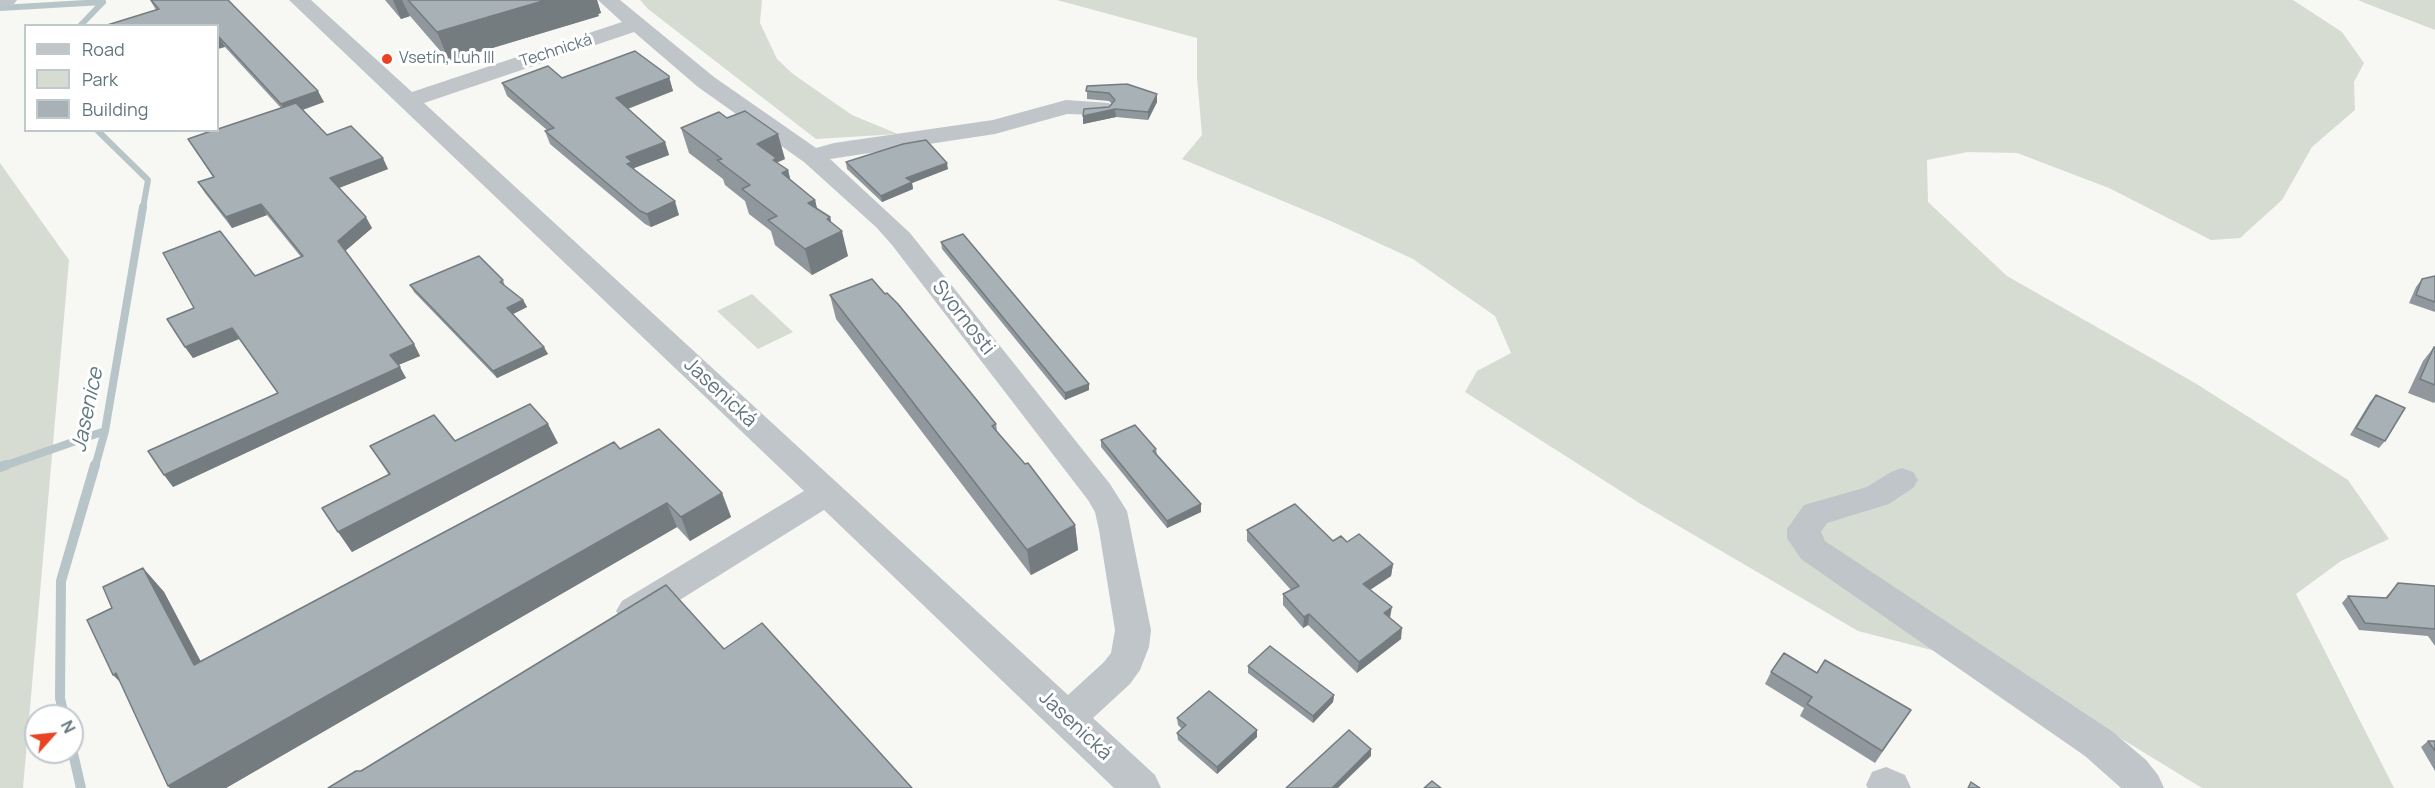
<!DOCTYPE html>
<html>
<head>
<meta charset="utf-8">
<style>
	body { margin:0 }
	#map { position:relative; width:2435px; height:788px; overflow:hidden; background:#f7f7f4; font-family:Manrope,sans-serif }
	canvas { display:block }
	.legend { position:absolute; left:24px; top:24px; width:195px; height:108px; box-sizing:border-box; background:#fff; border:2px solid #c0c8cc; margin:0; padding:8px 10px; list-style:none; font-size:18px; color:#617580 }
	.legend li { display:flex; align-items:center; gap:12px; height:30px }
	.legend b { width:30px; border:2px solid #c0c8cc }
	.north { position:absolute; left:24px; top:704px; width:60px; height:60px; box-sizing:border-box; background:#fff; border:2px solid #c0c8cc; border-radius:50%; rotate:63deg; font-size:16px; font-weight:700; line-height:24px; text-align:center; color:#617580 }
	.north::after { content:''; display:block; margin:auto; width:21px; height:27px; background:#e84323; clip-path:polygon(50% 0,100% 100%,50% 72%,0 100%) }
</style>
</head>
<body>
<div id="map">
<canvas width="2435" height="788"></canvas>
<ul class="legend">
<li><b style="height:8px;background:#bfc5c8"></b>Road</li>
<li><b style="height:16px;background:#d7dcd3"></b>Park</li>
<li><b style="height:16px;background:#a7b1b6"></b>Building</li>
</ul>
<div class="north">N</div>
</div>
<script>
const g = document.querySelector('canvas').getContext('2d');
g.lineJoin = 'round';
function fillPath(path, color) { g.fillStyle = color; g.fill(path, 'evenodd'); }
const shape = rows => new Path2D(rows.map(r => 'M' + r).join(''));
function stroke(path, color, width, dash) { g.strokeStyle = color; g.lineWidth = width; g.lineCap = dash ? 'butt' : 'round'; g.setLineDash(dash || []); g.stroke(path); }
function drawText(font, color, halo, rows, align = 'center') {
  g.font = font + ' Manrope,sans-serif'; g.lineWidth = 6; g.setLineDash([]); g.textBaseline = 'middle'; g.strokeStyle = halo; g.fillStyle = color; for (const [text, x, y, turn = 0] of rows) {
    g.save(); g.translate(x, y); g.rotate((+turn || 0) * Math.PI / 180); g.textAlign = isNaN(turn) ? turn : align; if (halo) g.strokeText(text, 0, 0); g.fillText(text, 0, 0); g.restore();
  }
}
fillPath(shape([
	[640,0,762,0,760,23,777,59,793,74,852,115,898,134,816,139,648,9],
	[1057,0,2293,0,2342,32,2364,63,2354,82,2355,110,2312,147,2282,200,2240,238,2211,240,2109,188,2017,153,1968,152,1927,160,1928,202,2007,276,2195,383,2348,480,2389,539,2341,561,2296,594,2394,788,2202,788,2009,670,1858,631,1641,504,1465,392,1477,371,1511,353,1495,316,1413,259,1333,222,1182,159,1202,135,1197,77,1197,38],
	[2358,0,2435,0,2435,30,2365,3],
	[0,163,69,260,23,788,0,788],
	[752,294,793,332,758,349,717,311]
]), '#d7dcd3');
stroke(shape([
	[0,8,103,2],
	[80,26,103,2],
	[97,130,148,180,143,208]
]), '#b7c5c8', 6);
stroke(shape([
	[1,467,105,431],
	[95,467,105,431,143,207]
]), '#b7c5c8', 8);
stroke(shape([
	[0,467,6,465],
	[64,716,60,698,61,581,95,465],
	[72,749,81,788]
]), '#b7c5c8', 10);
fillPath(shape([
	[0,0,17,0,14,4,0,8,0,0],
	[289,0,311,0,412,92,622,22,598,0,620,0,714,77,816,148,834,143,993,120,1066,100,1109,103,1113,108,1109,113,1101,115,1067,114,995,134,830,159,910,233,1110,484,1127,511,1151,630,1149,647,1140,670,1130,684,1093,718,1155,775,1161,788,1114,788,824,510,646,621,634,625,622,621,616,611,622,601,804,491,289,0],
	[634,32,698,87,804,162,876,227,892,245,1088,500,1095,512,1099,530,1115,630,1111,653,1104,662,1068,695,424,103,634,32],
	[1902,468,1913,472,1918,480,1913,488,1889,504,1827,523,1821,532,1825,541,2113,732,2146,760,2158,775,2164,788,2121,788,2085,756,1801,559,1787,538,1787,529,1804,505,1867,487,1891,472,1902,468],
	[1886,767,1905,775,1911,788,1868,788,1866,785,1872,772,1886,767]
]), '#bfc5c8');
fillPath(shape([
	[150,0,228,0,324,102,303,110,327,135,388,169,339,188,372,228,345,251,414,344,420,356,398,365,406,378,173,487,278,393,239,339,193,358,185,347,194,308,255,276,301,257,267,215,232,228,205,193,198,182,213,177,188,139,281,108,225,47,156,10],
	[385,0,597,0,601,13,598,14,599,16,449,61,410,16,401,19],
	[669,76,673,91,628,109,665,142,669,155,634,168,635,170,679,215,651,227,645,224,550,144,545,131,547,130,507,96,502,83,562,78],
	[1087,86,1157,102,1148,120,1116,117,1083,124,1109,107,1112,104,1109,101,1087,99],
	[681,128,785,159,777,163,788,170,790,179,815,200,817,209,830,217,831,222,848,256,812,275,775,245,771,231,749,214,745,201,725,185,723,179,689,153],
	[846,162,948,169,912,183,913,189,882,202,847,169],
	[941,242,1089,384,1089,390,1065,400,942,249],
	[2435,276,2435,312,2409,303,2416,287,2422,279],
	[503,280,505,286,523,300,527,307,513,314,548,354,497,378,414,292,410,285],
	[830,295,996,424,997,431,1075,525,1078,550,1031,575,836,319],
	[2434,347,2435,347,2435,402,2434,403,2408,393,2423,361],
	[2376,395,2385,441,2379,448,2350,435,2370,402],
	[1101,440,1156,449,1157,454,1201,504,1201,512,1167,528,1101,447],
	[455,441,558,443,352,552,322,508,389,475,370,446],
	[620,449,722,493,731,517,690,541,677,527,226,788,170,788,168,786,112,608,143,568,164,592,200,661],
	[1247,530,1333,541,1347,542,1393,564,1391,576,1370,590,1390,618,1401,639,1357,673,1308,625,1303,628,1283,605,1283,594,1291,590,1247,541],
	[2398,583,2435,586,2435,646,2428,636,2359,630,2342,603,2348,596,2385,598],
	[1248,666,1334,695,1333,702,1313,723,1248,673],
	[1771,672,1817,673,1903,722,1875,763,1800,716,1804,708,1765,684],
	[1177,718,1257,737,1217,774,1178,740,1177,733,1182,729,1178,725],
	[2428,741,2435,741,2435,771,2421,747]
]), '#90989d');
fillPath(shape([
	[393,0,402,0,410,16,401,19],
	[546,0,597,0,601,13,598,14,599,16,449,61,437,32],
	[218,37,219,37,225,47,218,49],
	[669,78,673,91,621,111,616,98],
	[318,91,324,102,287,115,281,104],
	[1157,94,1157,102,1148,120,1148,112],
	[1115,109,1116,117,1083,124,1083,116],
	[778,134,785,159,777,162,783,183,757,144],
	[665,142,669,155,634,168,637,175,632,178,626,157],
	[383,158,388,169,336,189,330,178],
	[947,163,948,169,912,183,913,189,882,202,881,196,906,178],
	[788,170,794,195,782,173],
	[815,200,821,225,808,203],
	[675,201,679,215,651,227,647,214],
	[261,204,267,215,232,228,226,217],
	[366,217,372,228,344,252,338,241],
	[830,217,834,235,842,231,848,256,812,275,805,249,827,219],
	[523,300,527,307,511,315,507,308],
	[232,328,239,339,193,358,185,347],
	[414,344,420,356,396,366,390,355],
	[544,347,548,354,497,378,493,371],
	[400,367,406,378,173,487,164,475],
	[1089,384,1089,390,1065,400,1065,393],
	[548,424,558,443,352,552,338,532],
	[722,493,731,517,690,541,681,517],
	[667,503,677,527,226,788,170,788,168,786],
	[1201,504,1201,512,1167,528,1167,521],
	[1075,525,1078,550,1031,575,1027,550],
	[1393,564,1391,576,1362,595,1363,584],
	[143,568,164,592,215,688,194,665],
	[1392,607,1390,618,1384,613],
	[1309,614,1308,625,1303,628,1304,617],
	[1402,628,1401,639,1357,673,1359,662],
	[116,673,136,698,113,675],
	[1334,695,1333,702,1313,723,1313,716],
	[1257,730,1257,737,1217,774,1217,767],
	[1371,749,1371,756,1338,788,1332,788]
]), '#757c7f');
const building = shape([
	[151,0,228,0,318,91,281,104,219,37,218,37,218,26,104,26,159,9,151,0],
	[408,0,546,0,437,32,408,0],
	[635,51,669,76,669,78,616,98,665,142,626,157,632,162,627,164,675,201,647,214,640,211,545,131,554,128,502,83,548,66,562,78,635,51],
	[1127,84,1157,94,1148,112,1115,109,1083,116,1084,109,1109,107,1115,100,1109,93,1086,91,1087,86,1127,84],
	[296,103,327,135,351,126,383,158,330,178,366,217,338,241,414,344,390,355,400,367,164,475,148,451,278,393,232,328,185,347,167,319,194,308,163,253,220,231,255,276,303,256,261,204,226,217,198,182,214,177,188,139,214,130,218,130,218,129,296,103],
	[745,111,778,134,757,144,776,158,773,160,788,170,782,173,815,200,808,203,830,217,827,219,842,231,805,249,768,220,777,216,742,189,750,185,717,160,722,159,681,128,719,112,727,118,745,111],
	[926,140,947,163,906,178,912,182,881,196,846,162,903,144,926,140],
	[963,234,1089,384,1065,393,941,242,963,234],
	[479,256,503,280,500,282,523,300,507,308,544,347,493,371,410,285,479,256],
	[2435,276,2435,302,2416,295,2422,279,2435,276],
	[872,279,885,294,887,293,898,304,971,393,996,424,992,426,1025,464,1028,463,1075,525,1027,550,830,295,872,279],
	[2434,347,2435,347,2435,385,2420,379,2434,347],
	[2376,395,2405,408,2385,441,2356,428,2376,395],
	[530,404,548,424,338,532,322,508,390,474,370,446,434,415,455,441,530,404],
	[1135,425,1156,449,1153,451,1201,504,1167,521,1101,440,1135,425],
	[659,429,722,493,681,517,667,503,168,786,116,673,113,675,87,620,112,608,103,587,143,568,194,665,614,442,620,449,659,429],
	[1295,504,1333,541,1341,536,1347,542,1359,534,1393,564,1363,584,1392,607,1384,613,1402,628,1359,662,1309,614,1304,617,1283,594,1299,586,1247,530,1295,504],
	[2398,583,2435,586,2435,629,2365,623,2348,596,2387,598,2398,583],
	[666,585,724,649,762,623,912,788,328,788,356,771,361,771,666,585],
	[1270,646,1334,695,1313,716,1248,666,1270,646],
	[1784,653,1817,673,1825,660,1911,710,1882,751,1807,704,1812,697,1771,672,1784,653],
	[1209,691,1257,730,1217,767,1177,733,1186,725,1177,718,1209,691],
	[1349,730,1371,749,1332,788,1286,788,1349,730],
	[2428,741,2435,741,2435,751,2428,741],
	[1432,781,1441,788,1424,788,1432,781],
	[1971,782,1980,788,1968,788,1971,782]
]);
fillPath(building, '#a7b1b6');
stroke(building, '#757c7f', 1.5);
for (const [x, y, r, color] of [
	[387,59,6,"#e84323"]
]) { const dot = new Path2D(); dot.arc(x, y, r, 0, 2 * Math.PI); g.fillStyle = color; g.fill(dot); stroke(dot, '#fff', 2); }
drawText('16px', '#617580', '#fff', [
	["Technická",556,51,-18]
]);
drawText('16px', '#617580', '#fff', [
	["Vsetín, Luh III",399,59]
], 'left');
drawText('20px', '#617580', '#fff', [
	["Svornosti",963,318,52],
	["Jasenická",720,393,43],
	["Jasenická",1075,726,43]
]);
drawText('italic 21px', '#617b82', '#fff', [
	["Jasenice",88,410,-78]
]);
</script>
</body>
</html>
